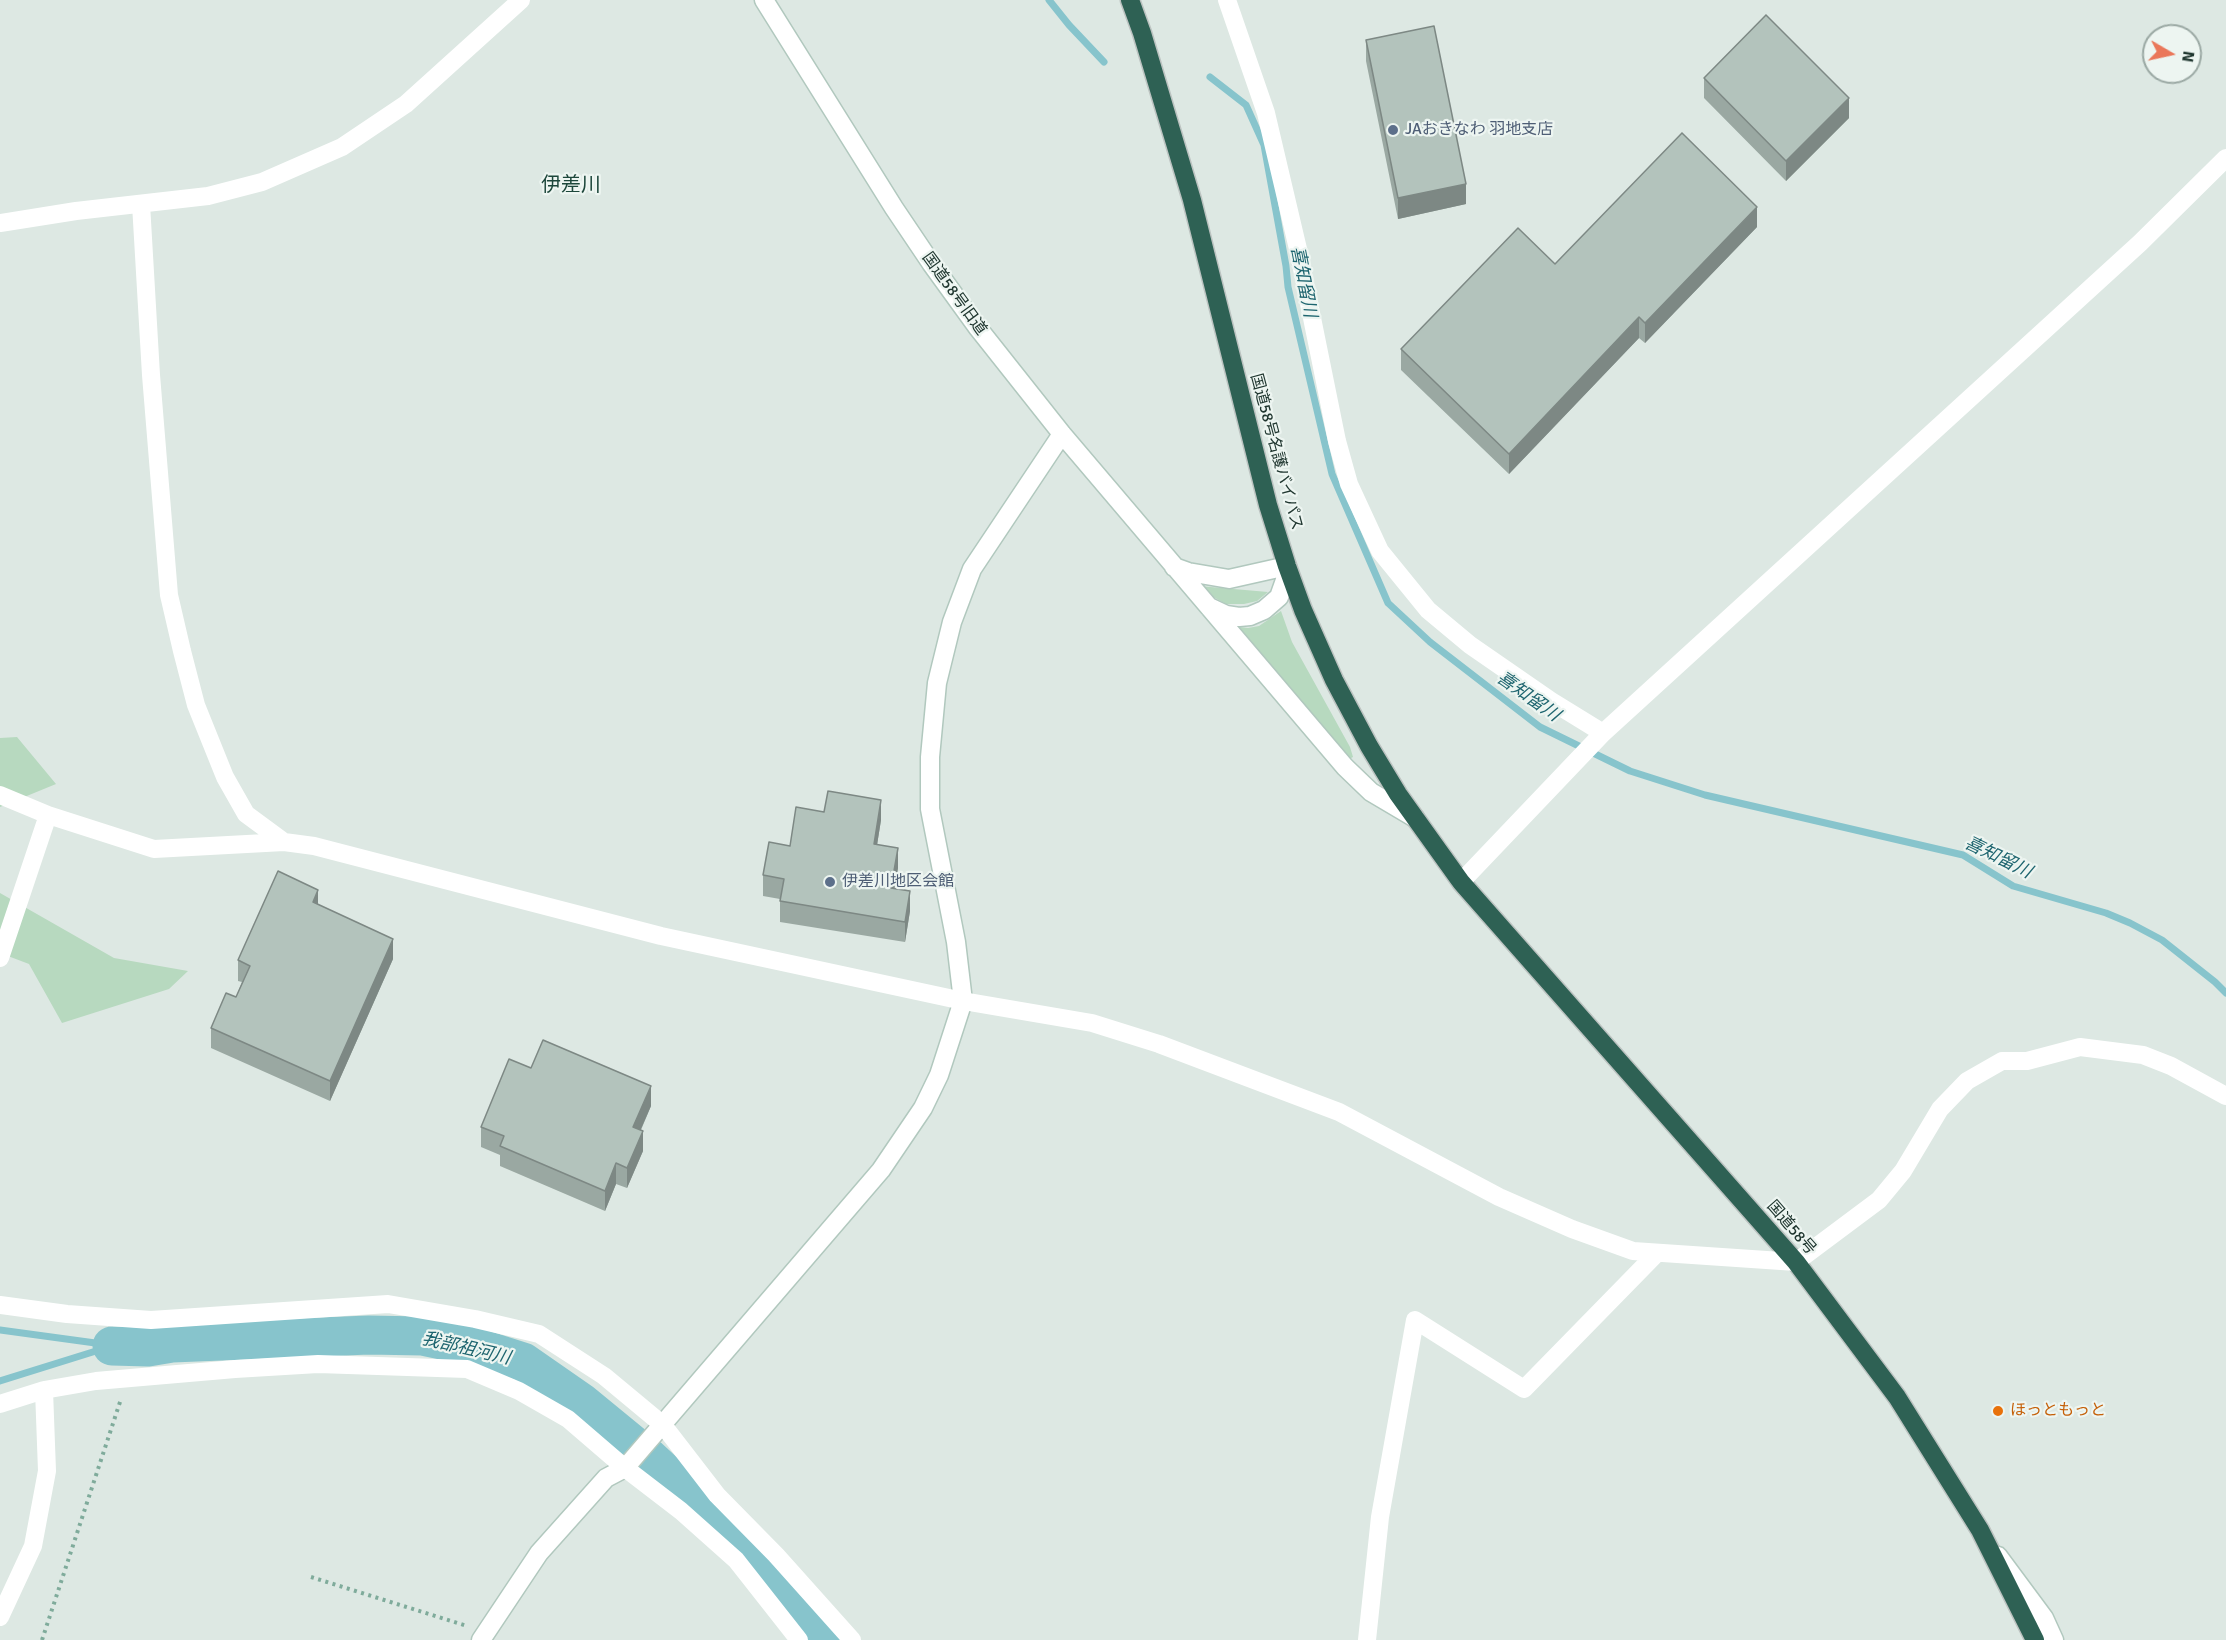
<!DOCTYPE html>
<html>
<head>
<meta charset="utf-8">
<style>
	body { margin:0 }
	#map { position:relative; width:2226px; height:1640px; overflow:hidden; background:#dde8e3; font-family:Signika,sans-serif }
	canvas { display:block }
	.north { position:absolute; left:2142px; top:24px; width:60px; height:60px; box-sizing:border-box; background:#edf5f1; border:2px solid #9ba9a4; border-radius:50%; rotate:99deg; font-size:16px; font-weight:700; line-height:24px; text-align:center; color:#203730 }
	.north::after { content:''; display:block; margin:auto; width:21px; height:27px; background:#ea775a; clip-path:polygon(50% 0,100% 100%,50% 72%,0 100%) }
</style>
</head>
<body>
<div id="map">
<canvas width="2226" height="1640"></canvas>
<div class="north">N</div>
</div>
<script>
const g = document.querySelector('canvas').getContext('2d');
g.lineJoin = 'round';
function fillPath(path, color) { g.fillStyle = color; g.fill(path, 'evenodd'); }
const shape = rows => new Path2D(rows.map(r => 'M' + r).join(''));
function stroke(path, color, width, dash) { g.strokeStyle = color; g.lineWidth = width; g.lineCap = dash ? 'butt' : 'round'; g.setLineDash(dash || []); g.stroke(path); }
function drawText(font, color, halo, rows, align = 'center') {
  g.font = font + ' Signika,"Noto Sans JP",sans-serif'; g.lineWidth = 4.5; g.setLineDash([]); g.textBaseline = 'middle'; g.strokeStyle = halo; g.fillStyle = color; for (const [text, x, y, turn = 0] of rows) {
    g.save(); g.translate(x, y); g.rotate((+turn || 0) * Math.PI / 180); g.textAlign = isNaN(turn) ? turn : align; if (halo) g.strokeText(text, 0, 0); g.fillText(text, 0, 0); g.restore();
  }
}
fillPath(shape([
	[1199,586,1268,592,1257,601,1244,604,1226,604,1204,592],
	[1281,611,1292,642,1350,747,1353,757,1349,759,1232,626,1248,628,1259,626],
	[17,737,56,784,0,807,0,738],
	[0,893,114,958,188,971,169,989,62,1023,29,964,0,953]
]), '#b7d9bf');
stroke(shape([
	[1049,0,1069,25,1104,62],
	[1210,77,1246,105,1264,145,1286,266,1288,287,1332,474,1388,603,1430,642,1540,727,1630,771,1705,795,1963,855,2013,886,2106,913,2130,923,2162,940,2215,982,2226,993],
	[0,1330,110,1345],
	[0,1381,112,1346]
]), '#87c4cc', 7);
stroke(shape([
	[112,1346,148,1347,172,1343,369,1335,422,1336,479,1348,523,1362,582,1403,649,1458,727,1530,829,1640]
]), '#87c4cc', 39);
const secondary = shape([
	[764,0,894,208,931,263,978,328,1062,434,1345,767,1371,792,1415,818],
	[1174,567,1188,572,1229,579,1287,566,1285,580,1279,597,1264,610,1250,616,1239,617,1226,615,1209,607],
	[1998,1556,2044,1618,2054,1640],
	[481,1640,539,1553,606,1478,625,1468,881,1170,923,1108,939,1075,963,1001,956,942,930,809,930,757,937,683,952,622,972,569,1062,434]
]);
const highway = shape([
	[1130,0,1142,33,1192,200,1268,505,1287,566,1303,610,1334,680,1369,746,1398,794,1461,882,1796,1262,1897,1397,1980,1530,2035,1640]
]);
stroke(secondary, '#b1c8be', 21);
stroke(highway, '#bcc3c1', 21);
stroke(shape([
	[311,1577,467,1626],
	[42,1640,121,1399]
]), '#7fab9b', 4, [3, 4.5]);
stroke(shape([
	[1227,0,1266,113,1298,249,1337,441,1349,484,1380,551,1428,610,1470,645,1551,701,1603,733],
	[141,204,151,375,169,595,182,651,196,705,225,777,246,814,284,842],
	[0,223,76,211,208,196,262,182,342,147,406,104,521,0],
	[0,795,48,815,154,849,284,842,314,846,661,936,963,1001,1092,1023,1159,1044,1339,1112,1499,1197,1572,1229,1633,1251,1796,1262,1879,1200,1903,1171,1940,1109,1967,1081,2002,1061,2027,1061,2080,1047,2143,1055,2171,1066,2226,1096],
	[1461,882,1603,733,2140,243,2226,158],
	[0,958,48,815],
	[0,1305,67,1314,151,1320,388,1304,475,1319,539,1334,604,1376,663,1425,717,1495,776,1555,852,1640],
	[0,1404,44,1390,96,1381,235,1369,318,1364,467,1369,519,1391,568,1419,625,1468,681,1511,736,1560,799,1640],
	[0,1617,33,1546,47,1471,44,1390],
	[1367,1640,1380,1517,1415,1320,1524,1389,1657,1253]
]), '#fff', 18);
stroke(secondary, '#fff', 18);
stroke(highway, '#2e6154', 18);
fillPath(shape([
	[1366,40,1466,204,1398,219,1366,61],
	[1704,78,1849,118,1786,181,1704,98],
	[1757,227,1645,343,1639,338,1509,474,1401,370,1401,349,1555,264],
	[881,820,877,845,898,868,894,889,910,911,905,942,780,922,780,899,763,896,763,875,790,846],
	[318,905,393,959,330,1101,211,1048,211,1028,236,997,242,982,238,981,238,960],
	[531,1068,651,1106,641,1130,643,1151,627,1188,616,1184,605,1211,500,1166,500,1155,481,1147,481,1127]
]), '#9aa8a2');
fillPath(shape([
	[1849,98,1849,118,1786,181,1786,161],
	[1466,184,1466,204,1398,219,1398,198],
	[1757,207,1757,227,1645,343,1645,323],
	[1639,317,1639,338,1509,474,1509,454],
	[881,800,881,820,874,864,874,844],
	[898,848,898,868,891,908,891,888],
	[318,890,318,910,313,902],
	[910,891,910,911,905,942,905,922],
	[393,939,393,959,330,1101,330,1081],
	[651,1086,651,1106,633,1147,633,1127],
	[643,1131,643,1151,627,1188,627,1168],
	[616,1163,616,1184,605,1211,605,1191]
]), '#7d8884');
const building = shape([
	[1766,15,1849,98,1786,161,1704,78,1766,15],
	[1434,26,1466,184,1398,198,1366,40,1434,26],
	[1682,133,1757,207,1645,323,1639,317,1509,454,1401,349,1518,228,1555,264,1682,133],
	[828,791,881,800,874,844,898,848,891,888,910,891,905,922,780,901,784,879,763,875,769,842,790,846,796,807,824,812,828,791],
	[278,871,318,890,313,902,393,939,330,1081,211,1028,226,993,236,997,250,966,238,960,278,871],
	[543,1040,651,1086,633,1127,643,1131,627,1168,616,1163,605,1191,500,1146,504,1136,481,1127,509,1059,531,1068,543,1040]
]);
fillPath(building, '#b3c3bc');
stroke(building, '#7d8884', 1.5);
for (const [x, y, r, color] of [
	[1393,130,6,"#5c6f8a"],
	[830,882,6,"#5c6f8a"],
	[1998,1411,6,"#e8710a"]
]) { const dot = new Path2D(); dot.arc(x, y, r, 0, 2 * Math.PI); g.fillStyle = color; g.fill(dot); stroke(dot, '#edf5f1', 2); }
drawText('16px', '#4e5e75', '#edf5f1', [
	["JAおきなわ 羽地支店",1405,130],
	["伊差川地区会館",842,882]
], 'left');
drawText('16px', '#203730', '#edf5f1', [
	["国道58号旧道",954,294,54],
	["国道58号名護バイパス",1276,452,75],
	["国道58号",1791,1228,49]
]);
drawText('16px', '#c56008', '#edf5f1', [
	["ほっともっと",2010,1411]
], 'left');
drawText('italic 18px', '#1e656f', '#edf5f1', [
	["喜知留川",1303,282,79],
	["喜知留川",1528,697,35],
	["喜知留川",1998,858,26],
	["我部祖河川",466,1349,13]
]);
drawText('20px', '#1d473b', '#edf5f1', [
	["伊差川",571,186]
]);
</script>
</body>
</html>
